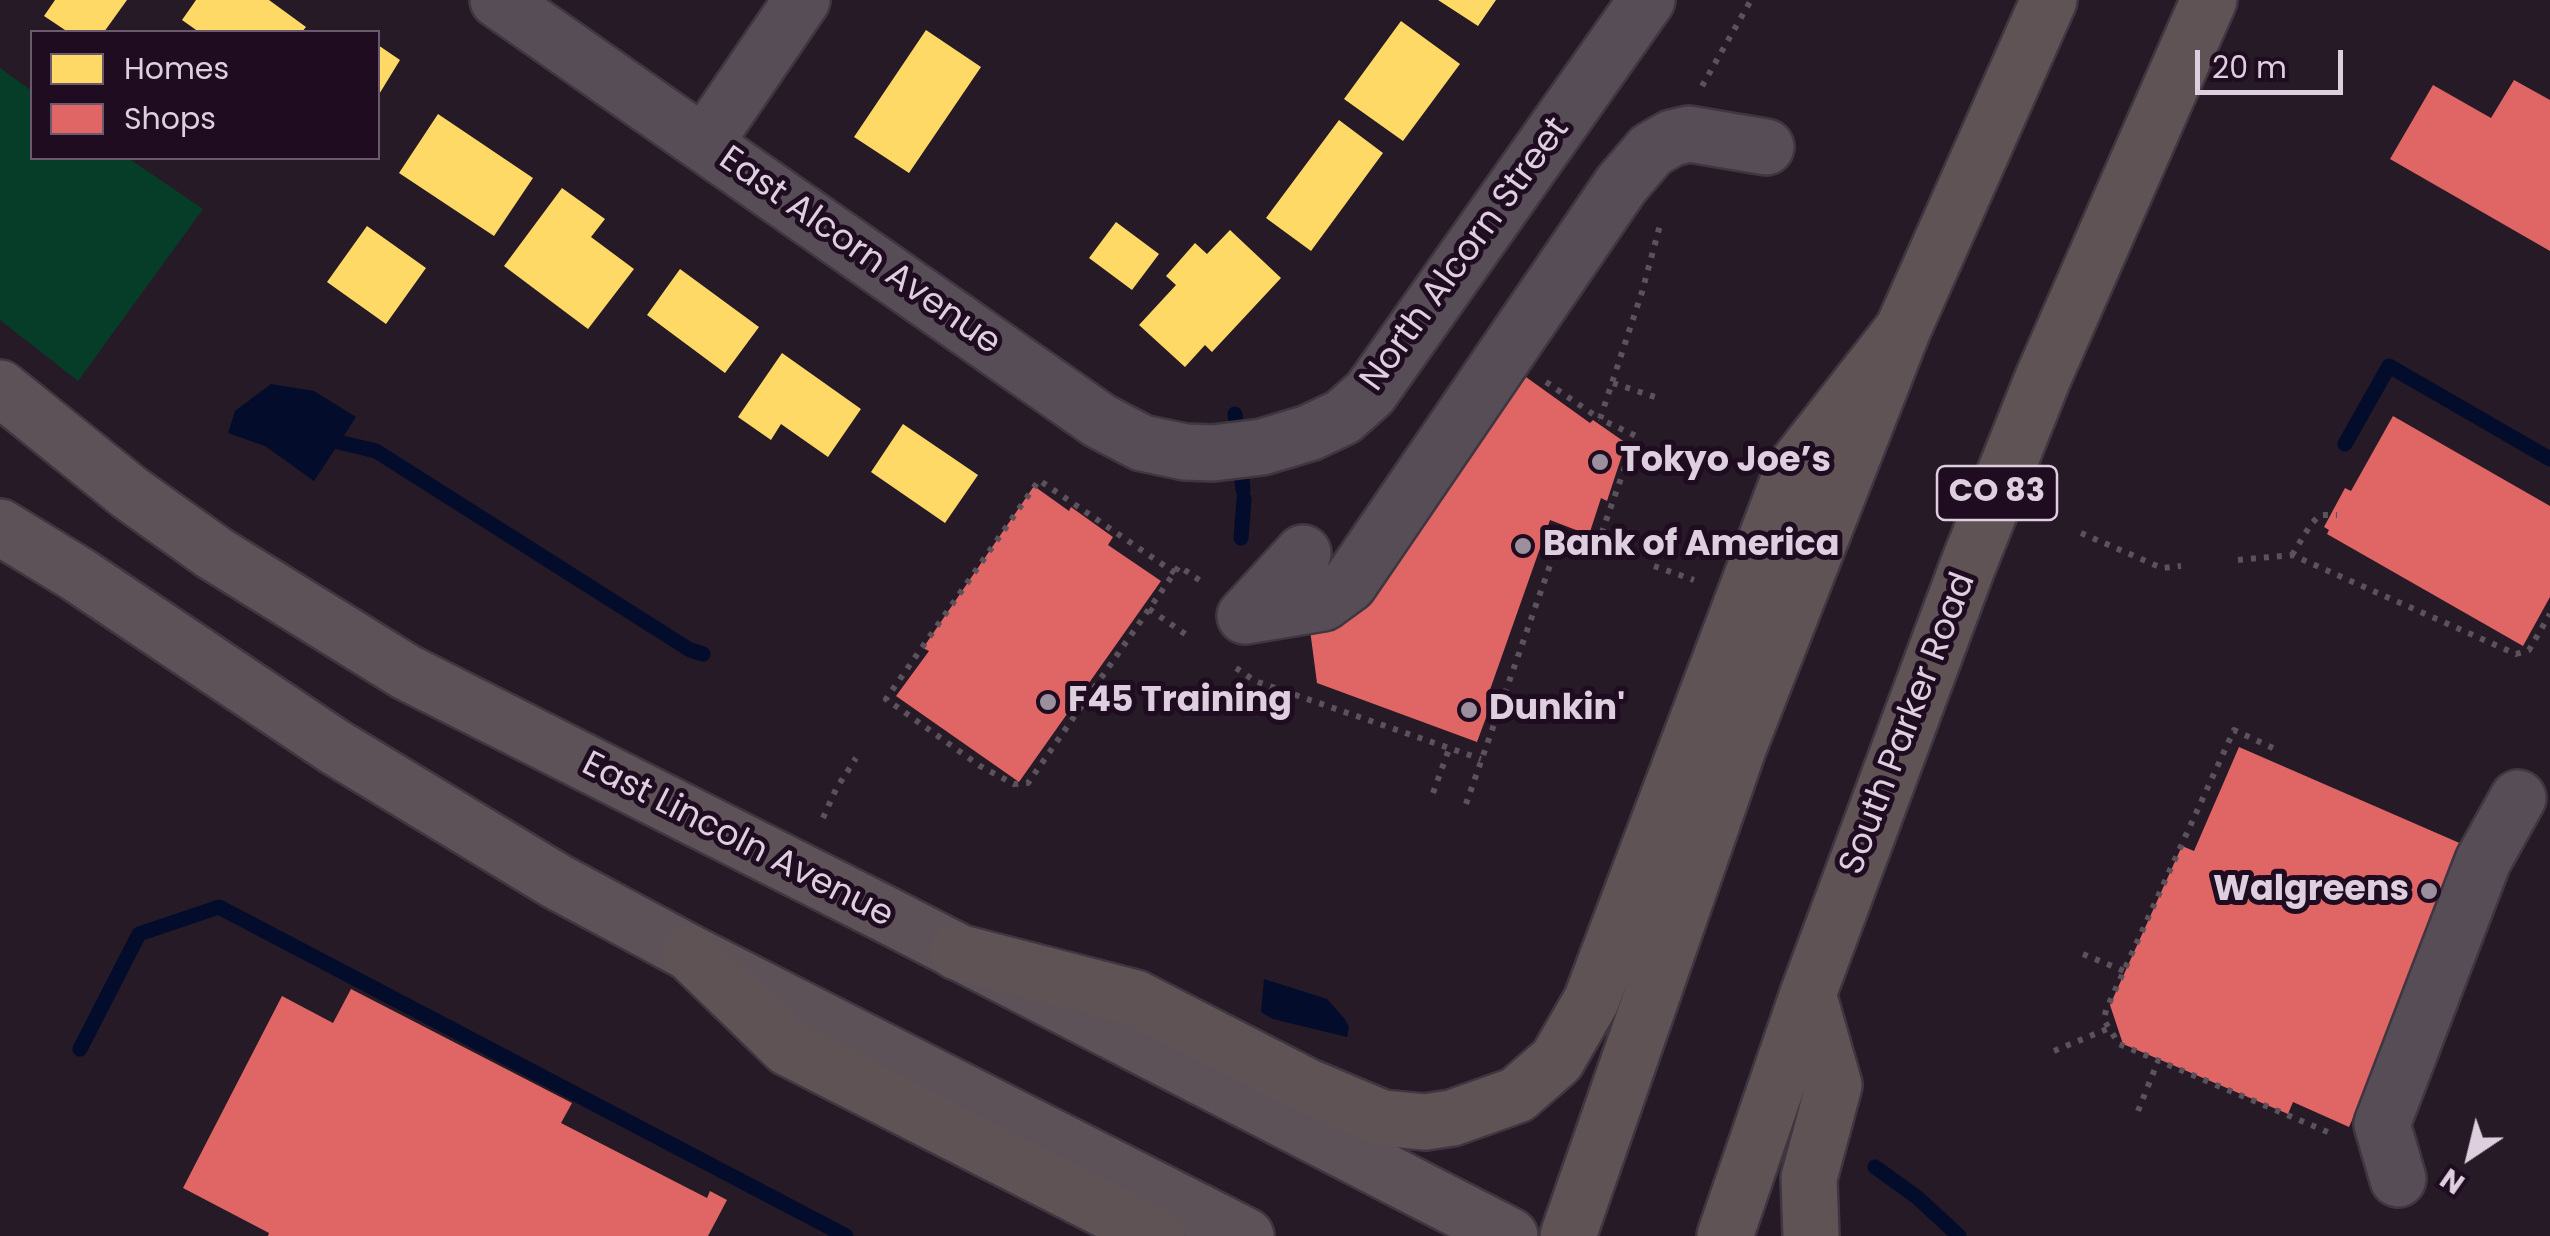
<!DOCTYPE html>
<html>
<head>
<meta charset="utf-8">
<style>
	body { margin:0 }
	#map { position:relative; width:2550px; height:1236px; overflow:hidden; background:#251a26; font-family:Poppins,sans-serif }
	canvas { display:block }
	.legend { position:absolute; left:30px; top:30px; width:350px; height:130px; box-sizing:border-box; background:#1f0c21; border:2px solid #6b5a6d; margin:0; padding:12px 18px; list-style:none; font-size:30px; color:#ddcfde }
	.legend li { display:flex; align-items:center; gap:20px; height:50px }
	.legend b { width:50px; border:2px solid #6b5a6d }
	.north { position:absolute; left:2420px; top:1106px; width:100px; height:100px; -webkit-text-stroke:8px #1f0c21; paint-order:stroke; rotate:215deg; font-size:28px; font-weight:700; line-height:40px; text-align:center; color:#ddcfde }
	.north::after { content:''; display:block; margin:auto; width:35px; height:45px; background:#ddcfde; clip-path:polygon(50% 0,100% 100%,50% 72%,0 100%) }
	.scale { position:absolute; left:2195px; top:50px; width:148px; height:45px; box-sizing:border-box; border:5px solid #ddcfde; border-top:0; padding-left:12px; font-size:30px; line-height:35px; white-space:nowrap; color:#ddcfde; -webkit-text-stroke:8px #1f0c21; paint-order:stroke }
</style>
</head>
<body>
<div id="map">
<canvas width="2550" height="1236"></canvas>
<ul class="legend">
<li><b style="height:28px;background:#ffd966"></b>Homes</li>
<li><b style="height:28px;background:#e06666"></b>Shops</li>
</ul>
<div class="north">N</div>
<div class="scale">20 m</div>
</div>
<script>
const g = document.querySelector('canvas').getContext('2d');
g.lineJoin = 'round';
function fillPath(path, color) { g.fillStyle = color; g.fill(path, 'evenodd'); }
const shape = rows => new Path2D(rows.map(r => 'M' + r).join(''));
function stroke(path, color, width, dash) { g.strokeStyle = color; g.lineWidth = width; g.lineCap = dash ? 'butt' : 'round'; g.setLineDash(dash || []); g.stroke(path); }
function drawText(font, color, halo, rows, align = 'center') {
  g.font = font + ' Poppins,sans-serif'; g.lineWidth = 10; g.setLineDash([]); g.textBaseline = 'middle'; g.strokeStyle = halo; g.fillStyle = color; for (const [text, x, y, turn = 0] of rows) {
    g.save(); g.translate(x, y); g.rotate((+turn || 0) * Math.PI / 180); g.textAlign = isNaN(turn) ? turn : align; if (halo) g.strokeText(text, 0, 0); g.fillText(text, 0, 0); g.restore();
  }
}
fillPath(shape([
	[0,68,32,91,32,158,128,158,203,209,78,381,0,320]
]), '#053d29');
fillPath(shape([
	[271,384,314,391,356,417,314,481,265,446,228,433,235,411],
	[1264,979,1327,999,1344,1018,1349,1027,1347,1037,1273,1019,1261,1012]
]), '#030c2b');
fillPath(shape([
	[55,0,127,0,104,32,68,32,44,16],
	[196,0,269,0,306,27,302,32,199,32,182,20],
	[1438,0,1496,0,1478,26],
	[1401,21,1460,64,1403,141,1344,99],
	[926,30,981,67,909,173,854,137],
	[378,45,400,60,378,96],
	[438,114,533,178,494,236,399,173],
	[1339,120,1383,153,1311,251,1266,218],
	[562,188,605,219,591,237,634,269,588,329,504,266],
	[1116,222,1159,254,1132,290,1089,258],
	[367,226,426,268,386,324,327,282],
	[1230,230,1281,278,1212,352,1205,345,1185,367,1139,325,1176,285,1166,276,1195,243,1207,254],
	[680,269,759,327,725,373,647,315],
	[782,353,861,409,828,457,781,424,771,440,738,417],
	[903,424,978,475,945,523,871,472]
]), '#ffd966');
fillPath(shape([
	[2514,80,2550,100,2550,251,2390,159,2433,85,2491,118],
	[1519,372,1590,423,1593,420,1626,443,1607,501,1601,498,1589,535,1550,520,1486,701,1491,704,1477,742,1317,683,1310,630],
	[2393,416,2550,506,2550,597,2523,646,2327,534,2329,530,2324,527,2345,488,2351,491],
	[1034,486,1069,511,1071,507,1113,537,1108,545,1161,581,1019,782,896,696,929,651,923,648],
	[2239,747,2471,848,2349,1127,2293,1102,2288,1114,2123,1044,2110,1005,2182,846,2194,851],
	[351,989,572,1103,561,1123,707,1198,710,1191,727,1200,708,1236,268,1236,269,1233,183,1188,282,996,333,1023]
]), '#e06666');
stroke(shape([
	[1235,414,1243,490],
	[322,438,376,451,690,650,703,654],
	[2345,444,2389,366,2550,459],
	[1241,538,1244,499],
	[80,1049,139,934,219,907,846,1236],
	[1875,1167,1918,1198,1959,1236]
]), '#030c2b', 15);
const minor = shape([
	[498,0,1100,421,1142,443,1185,452,1213,453,1262,447,1309,433,1343,417,1370,393,1647,0],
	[704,144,802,0],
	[1245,616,1323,603,1349,584,1621,185,1651,150,1672,138,1689,134,1766,147],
	[1245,616,1303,553],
	[2398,1179,2382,1124,2483,861,2518,798]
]);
const major = shape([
	[0,388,130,493,214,553,406,672,883,913,1510,1236],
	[0,527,77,574,335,747,556,881,690,953,1246,1236]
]);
const highway = shape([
	[957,952,1135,998,1306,1086,1382,1118,1425,1122,1452,1118,1517,1095,1557,1060,1591,1001,1792,471,1903,329],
	[690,953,788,1048,1157,1236],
	[1808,994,1834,1085,1809,1178,1811,1236],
	[1568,1236,1739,746,1903,329,2049,0],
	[1725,1236,1808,994,1967,568,2043,378,2209,0]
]);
stroke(minor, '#3f3640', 60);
stroke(major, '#3f3640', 60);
stroke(highway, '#3f3640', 60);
stroke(shape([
	[1702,86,1751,0],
	[1546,382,1600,419],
	[1613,383,1658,398],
	[2081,533,2162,568,2181,566],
	[2292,555,2311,524,2320,515,2337,515],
	[2238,560,2292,555,2516,654,2529,650,2550,614],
	[1654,566,1694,580],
	[1175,573,1039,480,886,699,980,766,1014,784,1028,783,1179,566,1205,584],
	[1149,609,1191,638],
	[1236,668,1255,681,1481,759],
	[2273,748,2234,730,2106,1010,2104,1020,2119,1044,2330,1133],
	[1433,793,1449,749],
	[1466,804,1561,534,1597,546,1636,436,1600,419,1642,292,1660,225],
	[823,818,836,789,856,758],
	[2083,954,2124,971],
	[2054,1051,2107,1029],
	[2138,1111,2158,1061]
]), '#5b525b', 6, [5, 8]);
stroke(minor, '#564d57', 55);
stroke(major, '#5d5257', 55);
stroke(highway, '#605356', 55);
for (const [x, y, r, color] of [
	[1600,462,10,"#9d909e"],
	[1523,546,10,"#9d909e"],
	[1048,702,10,"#9d909e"],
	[1469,710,10,"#9d909e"],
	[2429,891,10,"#9d909e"]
]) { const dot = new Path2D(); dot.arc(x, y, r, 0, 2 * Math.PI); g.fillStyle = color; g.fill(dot); stroke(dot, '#1f0c21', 4); }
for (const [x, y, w] of [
	[1997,493,120]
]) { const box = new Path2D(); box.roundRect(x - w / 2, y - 27, w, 54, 8); g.fillStyle = '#1f0c21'; g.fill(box); stroke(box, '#ddcfde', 2.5); }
drawText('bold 32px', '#ddcfde', null, [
	["CO 83",1997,493]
]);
drawText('35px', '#ddcfde', '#1f0c21', [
	["East Alcorn Avenue",859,252,35],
	["North Alcorn Street",1466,255,-54],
	["South Parker Road",1909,724,-69],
	["East Lincoln Avenue",737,841,27]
]);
drawText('bold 35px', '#ddcfde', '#1f0c21', [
	["Tokyo Joe’s",1620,462],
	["Bank of America",1543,546],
	["F45 Training",1068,702],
	["Dunkin'",1489,710],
	["Walgreens",2409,891,"right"]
], 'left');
</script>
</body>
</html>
